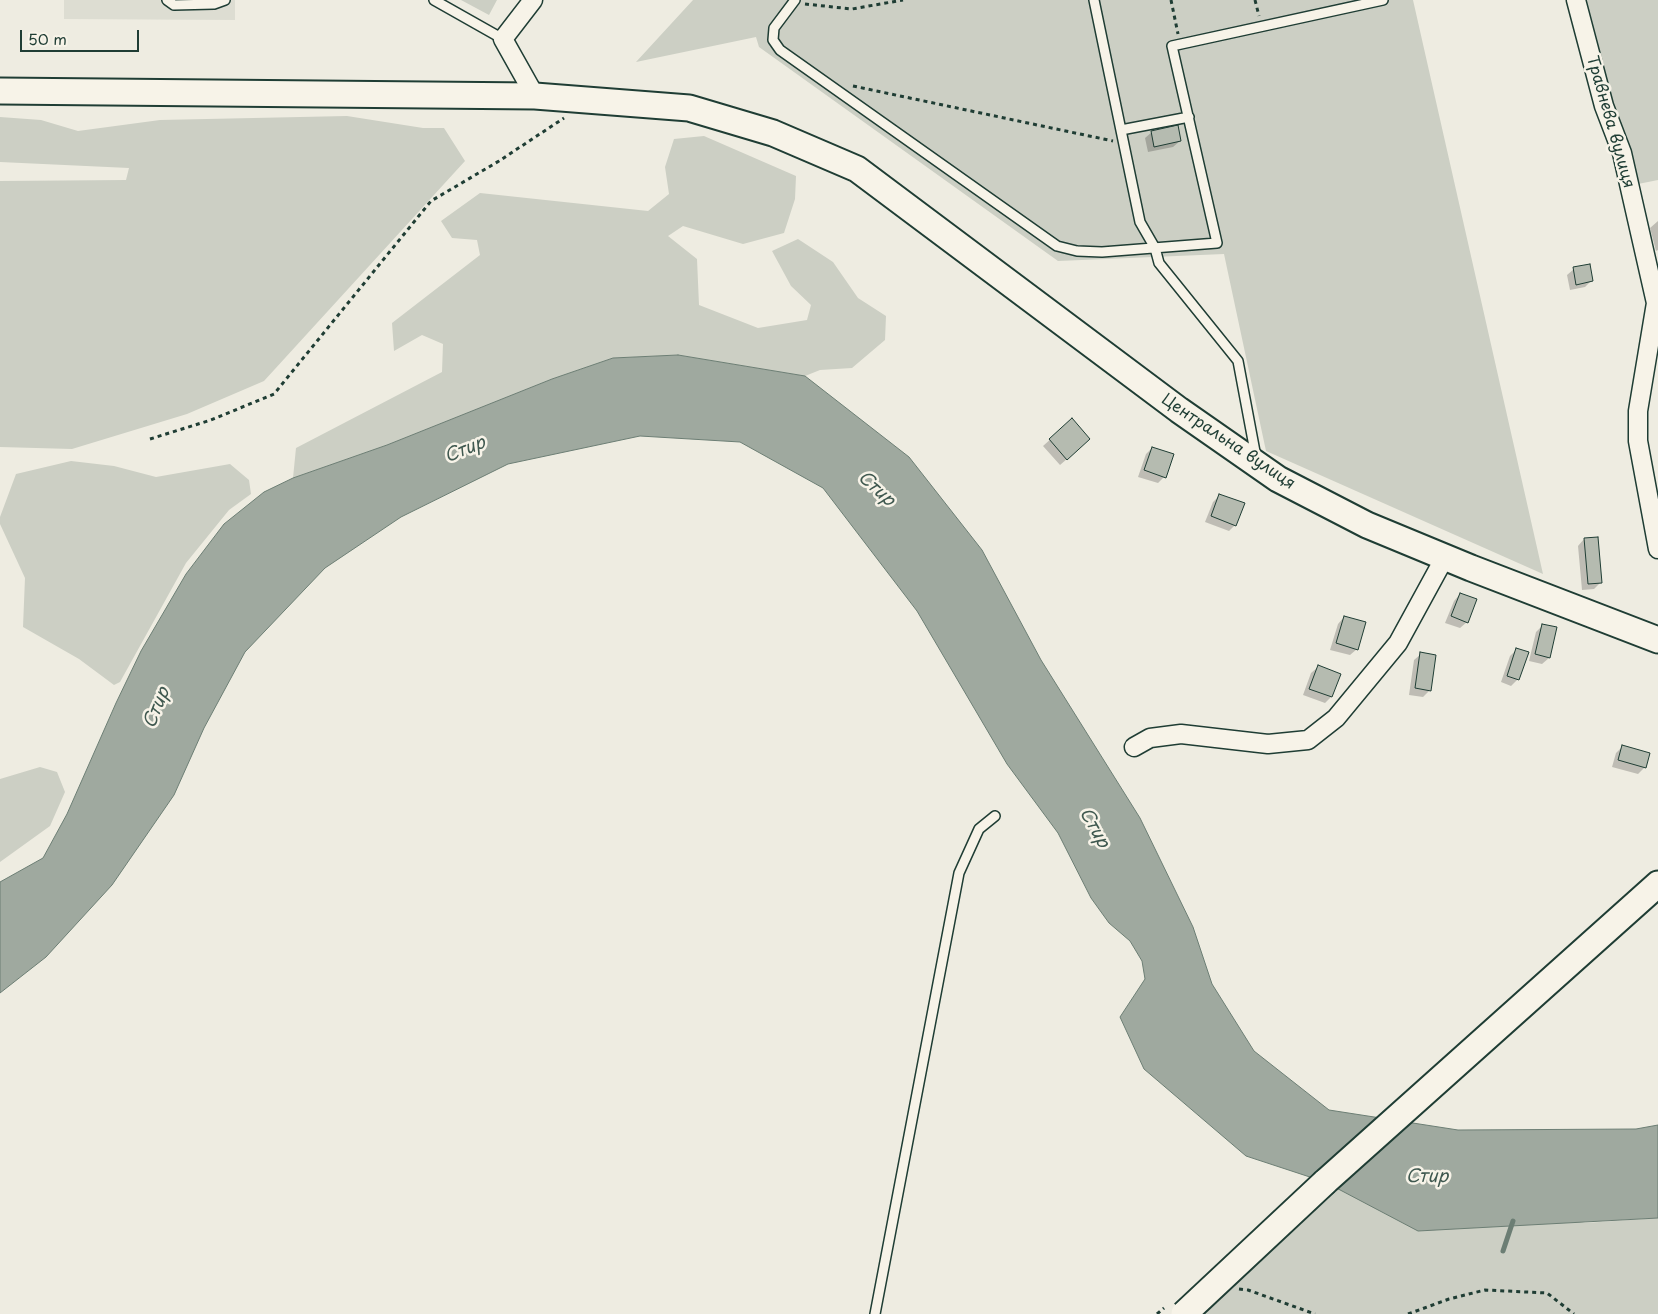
<!DOCTYPE html>
<html>
<head>
<meta charset="utf-8">
<style>
	body { margin:0 }
	#map { position:relative; width:1658px; height:1314px; overflow:hidden; background:#eeece1; font-family:"Playpen Sans",sans-serif }
	canvas { display:block }
	.scale { position:absolute; left:20px; top:30px; width:119px; height:22px; box-sizing:border-box; border:2px solid #1f3d34; border-top:0; padding-left:6px; font-size:15px; line-height:18px; white-space:nowrap; color:#1f3d34; -webkit-text-stroke:4px #f7f3e8; paint-order:stroke }
</style>
</head>
<body>
<div id="map">
<canvas width="1658" height="1314"></canvas>
<div class="scale">50 m</div>
</div>
<script>
const g = document.querySelector('canvas').getContext('2d');
g.lineJoin = 'round';
function fillPath(path, color) { g.fillStyle = color; g.fill(path, 'evenodd'); }
const shape = rows => new Path2D(rows.map(r => 'M' + r).join(''));
function stroke(path, color, width, dash) { g.strokeStyle = color; g.lineWidth = width; g.lineCap = dash ? 'butt' : 'round'; g.setLineDash(dash || []); g.stroke(path); }
function drawText(font, color, halo, rows, align = 'center') {
  g.font = font + ' "Playpen Sans",sans-serif'; g.lineWidth = 5; g.setLineDash([]); g.textBaseline = 'middle'; g.strokeStyle = halo; g.fillStyle = color; for (const [text, x, y, turn = 0] of rows) {
    g.save(); g.translate(x, y); g.rotate((+turn || 0) * Math.PI / 180); g.textAlign = isNaN(turn) ? turn : align; if (halo) g.strokeText(text, 0, 0); g.fillText(text, 0, 0); g.restore();
  }
}
fillPath(shape([
	[64,0,235,0,235,20,64,19]
]), '#ddddd2');
fillPath(shape([
	[461,0,497,0,489,15],
	[693,0,1413,0,1543,574,1266,451,1224,254,1058,261,759,47,756,37,636,62],
	[1583,0,1658,0,1658,180,1638,184,1614,116],
	[347,116,423,128,444,128,465,161,264,381,187,414,72,449,0,447,0,181,126,180,129,168,0,162,0,117,41,120,78,131,160,120],
	[704,136,796,176,795,199,784,233,743,244,683,226,668,236,697,259,699,305,758,328,807,320,811,305,791,286,772,251,798,239,833,262,858,298,886,316,885,340,852,368,820,370,805,376,678,355,613,358,552,379,387,445,293,478,296,448,442,372,443,344,422,335,394,351,392,323,480,255,477,240,452,238,441,221,480,193,648,211,669,194,665,167,674,139],
	[71,461,114,466,156,477,230,464,249,480,251,494,229,510,186,563,120,682,114,685,79,659,23,627,25,578,0,524,0,517,16,474],
	[40,767,57,772,65,792,50,826,0,862,0,779],
	[1325,1182,1585,1223,1658,1218,1658,1314,1184,1314]
]), '#cccfc4');
const water = shape([
	[678,355,805,376,909,457,982,550,1041,660,1140,818,1193,927,1212,984,1254,1051,1329,1110,1458,1130,1636,1129,1658,1125,1658,1218,1418,1231,1325,1182,1246,1156,1144,1069,1120,1017,1145,979,1142,961,1130,941,1109,923,1091,898,1058,833,1007,764,917,611,823,488,740,442,640,436,508,464,401,517,325,568,245,652,204,728,174,795,112,885,46,957,0,993,0,882,43,858,67,814,116,703,141,651,186,574,224,524,264,492,293,478,387,445,552,379,613,358,678,355]
]);
fillPath(water, '#9fa99f');
stroke(water, '#6c7e74', 1);
fillPath(shape([
	[1152,132,1180,141,1173,147,1148,152,1145,138],
	[1658,221,1658,250,1656,251,1650,228],
	[1574,269,1591,281,1585,287,1570,290,1567,275],
	[1072,420,1082,446,1060,465,1043,446],
	[1152,448,1164,477,1158,483,1138,477,1146,454],
	[1220,495,1235,525,1229,531,1205,522,1213,502],
	[1584,539,1601,582,1594,589,1582,590,1578,546],
	[1460,594,1467,622,1460,628,1445,623,1454,601],
	[1344,617,1357,649,1350,655,1330,650,1338,624],
	[1543,625,1556,628,1549,658,1542,664,1529,661,1536,632],
	[1516,650,1518,679,1511,686,1501,682,1510,656],
	[1421,654,1430,690,1423,697,1409,695,1414,660],
	[1318,667,1331,697,1325,703,1303,695,1311,673],
	[1622,747,1645,767,1638,774,1612,767,1616,753]
]), '#0003');
stroke(shape([
	[1503,1251,1513,1221]
]), '#6c7e74', 5);
const building = shape([
	[1178,125,1181,141,1154,147,1151,131,1178,125],
	[1590,264,1593,281,1576,285,1573,267,1590,264],
	[1072,418,1090,439,1067,460,1049,439,1072,418],
	[1152,447,1174,454,1166,478,1144,470,1152,447],
	[1219,494,1245,503,1236,526,1211,516,1219,494],
	[1598,537,1602,583,1588,584,1584,538,1598,537],
	[1460,593,1477,599,1468,623,1451,616,1460,593],
	[1344,616,1366,622,1358,650,1336,643,1344,616],
	[1542,624,1557,627,1550,658,1535,654,1542,624],
	[1516,648,1529,652,1519,680,1507,676,1516,648],
	[1420,652,1436,655,1431,691,1415,688,1420,652],
	[1318,665,1341,674,1332,697,1309,689,1318,665],
	[1622,745,1650,753,1646,768,1618,760,1622,745]
]);
fillPath(building, '#b5bbb0');
stroke(building, '#1f3d34', 1);
const lane = shape([
	[167,0,174,5,214,4,225,0],
	[434,0,503,39],
	[795,0,774,28,773,40,780,50,1057,246,1077,251,1102,252,1217,243,1172,46,1383,0],
	[1094,0,1140,222,1155,248,1159,263,1238,361,1256,457],
	[1121,130,1189,117],
	[875,1314,959,873,979,829,995,816]
]);
const street = shape([
	[533,0,503,39,535,96],
	[1576,0,1604,106,1622,153,1656,303,1638,411,1638,441,1658,549],
	[1134,747,1150,738,1181,734,1268,744,1308,740,1336,718,1398,643,1445,557]
]);
const secondary = shape([
	[0,91,535,96,689,108,773,133,857,169,1179,410,1278,479,1367,525,1471,568,1658,640],
	[1325,1182,1658,884]
]);
stroke(lane, '#1f3d34', 12);
stroke(street, '#1f3d34', 21);
stroke(secondary, '#1f3d34', 29);
stroke(shape([
	[1171,0,1178,34],
	[1255,0,1259,16],
	[805,4,852,9,903,0],
	[853,86,1113,141],
	[150,439,211,420,274,394,431,201,499,161,564,118],
	[1239,1289,1248,1290,1315,1314],
	[1157,1314,1164,1308],
	[1408,1314,1449,1299,1485,1290,1547,1293,1574,1314]
]), '#1f3d34', 3, [4, 4]);
stroke(lane, '#f7f3e8', 9);
stroke(street, '#f7f3e8', 18);
stroke(secondary, '#f7f3e8', 25);
const secondaryBridge = shape([
	[1184,1314,1325,1182]
]);
stroke(secondaryBridge, '#1f3d34', 29, []);
stroke(secondaryBridge, '#f7f3e8', 25);
drawText('16px', '#1f3d34', '#f7f3e8', [
	["Травнева вулиця",1610,122,74],
	["Центральна вулиця",1228,442,34]
]);
drawText('italic 18px', '#3f584f', '#f7f3e8', [
	["Стир",465,450,-22],
	["Стир",876,489,42],
	["Стир",157,708,-68],
	["Стир",1094,828,61],
	["Стир",1427,1177]
]);
</script>
</body>
</html>
